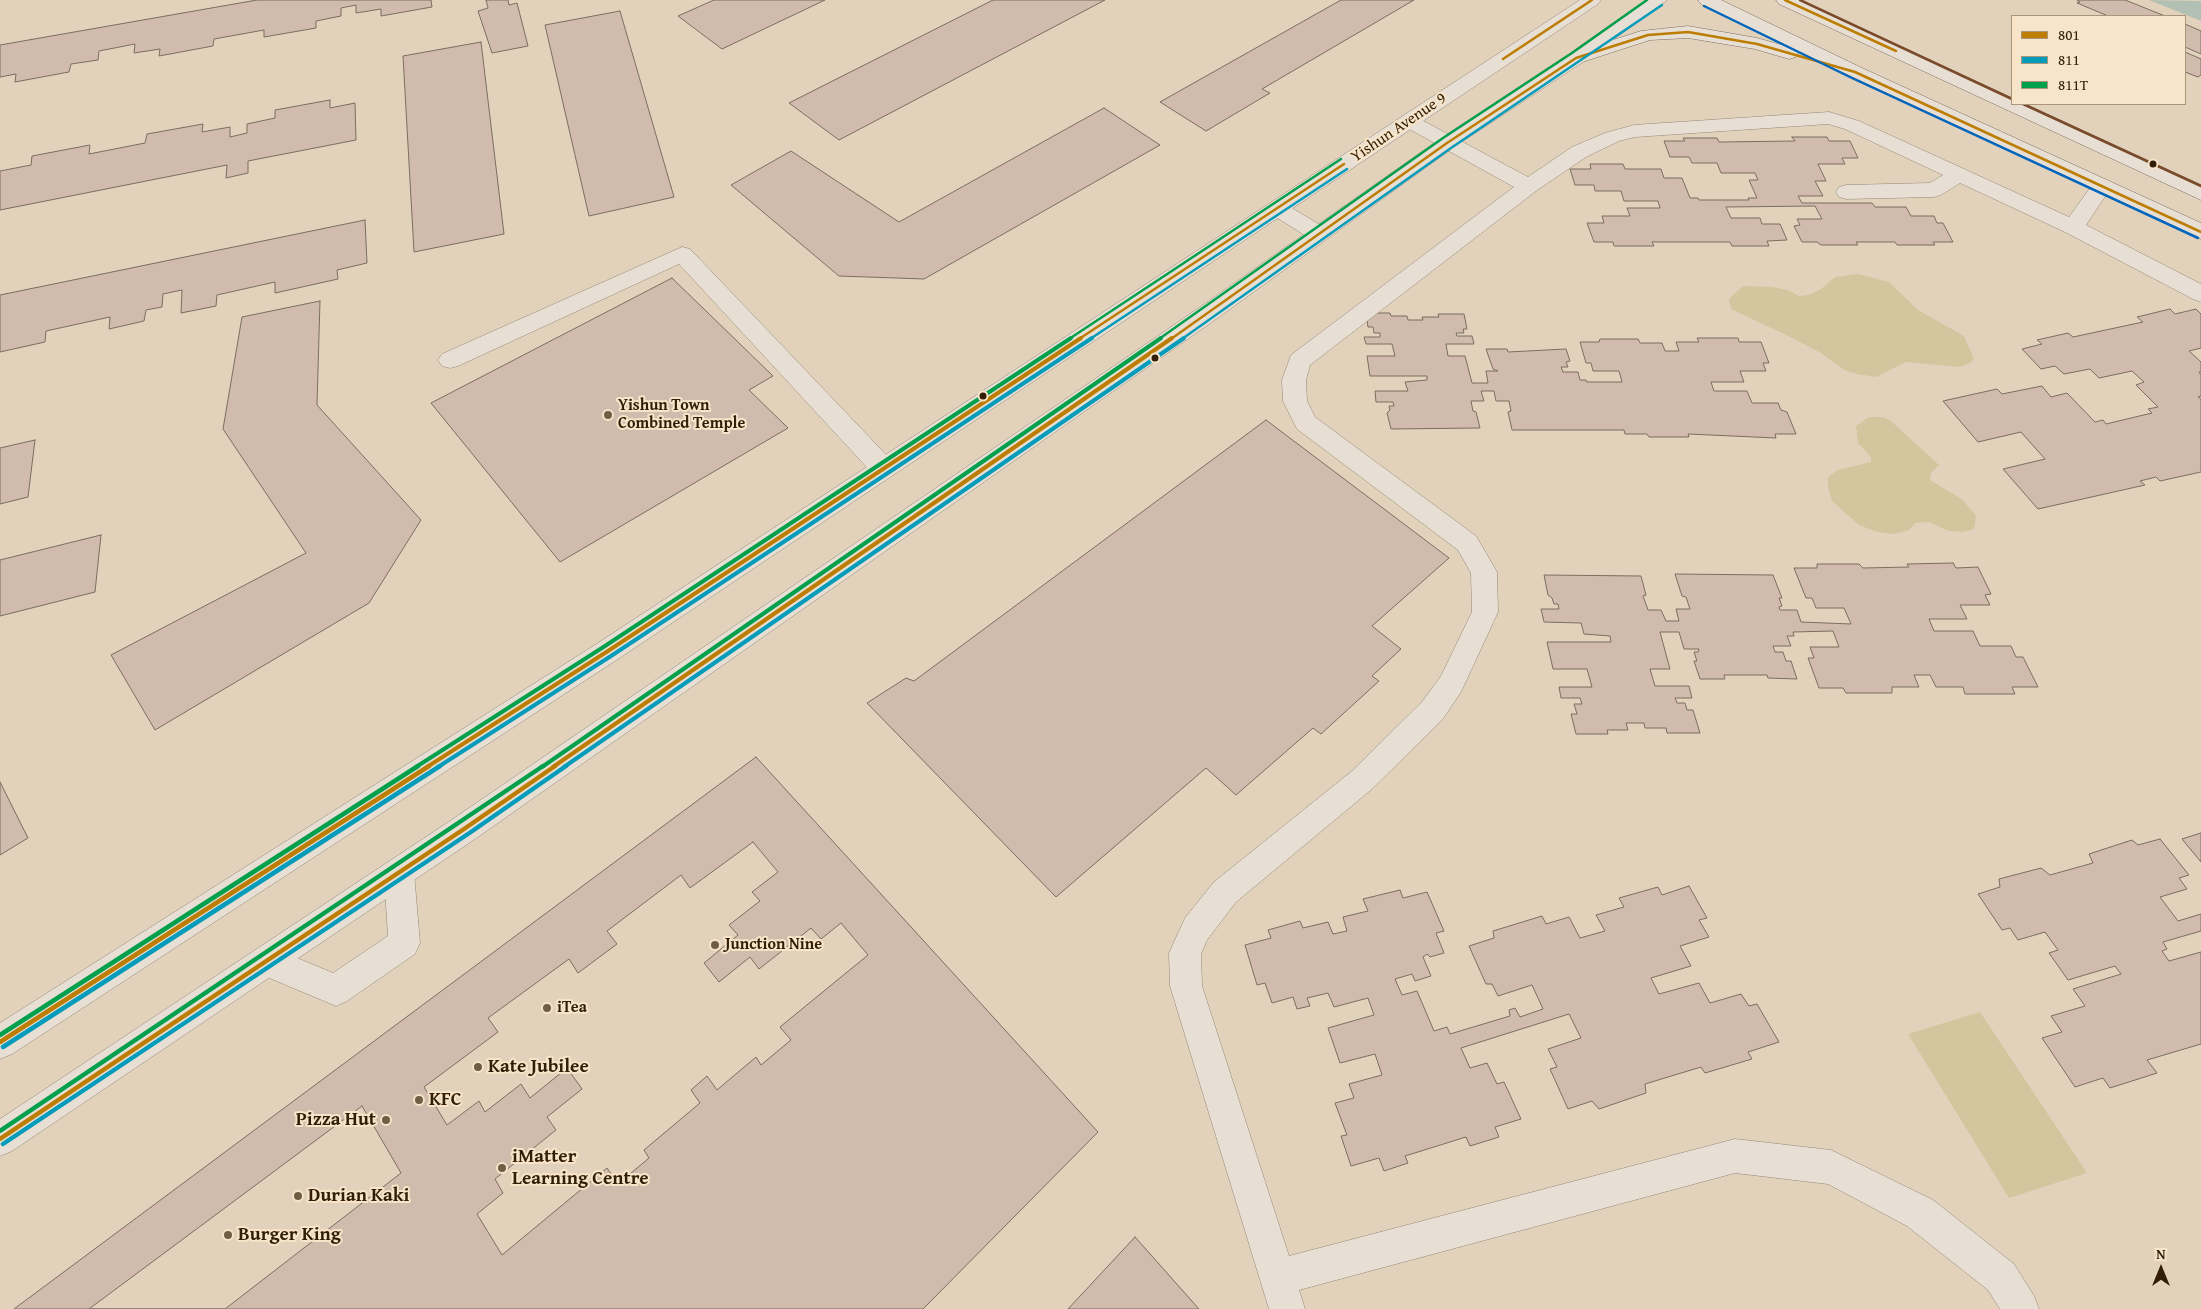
<!DOCTYPE html>
<html>
<head>
<meta charset="utf-8">
<style>
	body { margin:0 }
	#map { position:relative; width:2201px; height:1309px; overflow:hidden; background:#e3d2bb; font-family:"Gentium Book Plus",serif }
	canvas { display:block }
	.legend { position:absolute; left:2011px; top:15px; width:175px; height:90px; box-sizing:border-box; background:#f8e4c8; border:1px solid #a9957b; margin:0; padding:6px 9px; list-style:none; font-size:15px; color:#321e07 }
	.legend li { display:flex; align-items:center; gap:10px; height:25px }
	.legend b { width:25px; border:1px solid #a9957b }
	.north { position:absolute; left:2136px; top:1244px; width:50px; height:50px; -webkit-text-stroke:4px #f8e4c8; paint-order:stroke; rotate:0deg; font-size:14px; font-weight:700; line-height:20px; text-align:center; color:#321e07 }
	.north::after { content:''; display:block; margin:auto; width:18px; height:22px; background:#321e07; clip-path:polygon(50% 0,100% 100%,50% 72%,0 100%) }
</style>
</head>
<body>
<div id="map">
<canvas width="2201" height="1309"></canvas>
<ul class="legend">
<li><b style="height:6px;background:#bc7d02"></b>801</li>
<li><b style="height:6px;background:#059bba"></b>811</li>
<li><b style="height:6px;background:#029f4d"></b>811T</li>
</ul>
<div class="north">N</div>
</div>
<script>
const g = document.querySelector('canvas').getContext('2d');
g.lineJoin = 'round';
function fillPath(path, color) { g.fillStyle = color; g.fill(path, 'evenodd'); }
const shape = rows => new Path2D(rows.map(r => 'M' + r).join(''));
function stroke(path, color, width, dash) { g.strokeStyle = color; g.lineWidth = width; g.lineCap = dash ? 'butt' : 'round'; g.setLineDash(dash || []); g.stroke(path); }
function drawText(font, color, halo, rows, align = 'center') {
  g.font = font + ' "Gentium Book Plus",serif'; g.lineWidth = 4; g.setLineDash([]); g.textBaseline = 'middle'; g.strokeStyle = halo; g.fillStyle = color; for (const [text, x, y, turn = 0] of rows) {
    g.save(); g.translate(x, y); g.rotate((+turn || 0) * Math.PI / 180); g.textAlign = isNaN(turn) ? turn : align; if (halo) g.strokeText(text, 0, 0); g.fillText(text, 0, 0); g.restore();
  }
}
fillPath(shape([
	[1858,274,1889,282,1918,310,1964,336,1974,359,1970,363,1960,367,1906,362,1876,377,1857,374,1844,370,1821,353,1784,334,1731,309,1729,299,1743,286,1772,287,1788,290,1799,296,1809,295,1821,289,1835,277],
	[1869,417,1883,417,1891,421,1939,465,1931,473,1930,480,1963,500,1976,516,1974,529,1963,532,1949,531,1929,522,1915,523,1909,530,1894,534,1877,532,1859,525,1832,501,1828,487,1828,477,1838,470,1871,462,1871,457,1858,443,1856,426],
	[1980,1012,2087,1173,2009,1198,1908,1034]
]), '#d1c69d');
fillPath(shape([
	[2149,0,2201,1,2201,21]
]), '#b2c0b3');
const building = shape([
	[257,0,431,0,432,7,381,16,381,9,356,13,356,5,341,8,341,16,316,21,316,28,264,37,264,30,214,39,213,46,159,56,160,49,134,53,135,44,99,51,98,60,71,64,69,72,15,82,16,74,0,77,0,45,257,0],
	[486,0,508,0,509,5,517,3,528,46,492,53,478,11,488,8,486,0],
	[714,0,825,0,722,49,678,16,714,0],
	[993,0,1105,0,839,140,789,103,993,0],
	[1341,0,1414,0,1262,89,1270,93,1206,131,1160,102,1341,0],
	[2077,0,2125,0,2165,16,2108,16,2077,3,2080,2,2077,0],
	[620,11,674,197,589,216,545,25,620,11],
	[2185,24,2201,31,2201,54,2185,47,2185,24],
	[481,42,504,234,414,252,403,56,481,42],
	[2185,52,2201,59,2201,75,2198,77,2185,72,2185,52],
	[330,100,330,108,355,103,356,140,248,161,248,173,226,178,227,165,0,210,0,171,31,165,32,156,90,145,89,154,145,143,147,134,203,124,202,132,230,127,230,137,247,133,247,124,275,118,275,110,330,100],
	[1104,108,1160,145,924,279,839,276,731,185,791,151,899,222,1104,108],
	[1792,137,1827,137,1829,141,1850,141,1858,158,1842,158,1845,164,1818,164,1826,181,1815,181,1823,196,1798,196,1802,203,1872,203,1875,207,1906,207,1911,216,1934,216,1937,223,1943,223,1953,242,1933,242,1935,245,1897,245,1895,242,1856,242,1858,245,1821,245,1817,242,1802,242,1794,226,1800,225,1797,219,1822,219,1815,206,1726,207,1731,218,1760,218,1762,224,1780,224,1787,240,1767,241,1769,246,1732,246,1730,242,1652,242,1654,246,1614,246,1613,242,1594,242,1587,223,1604,223,1602,216,1630,216,1627,208,1660,208,1658,201,1624,201,1621,191,1595,191,1594,185,1575,185,1570,169,1591,169,1590,164,1623,164,1625,169,1661,169,1664,178,1682,178,1690,198,1698,198,1699,200,1749,200,1748,198,1757,198,1749,180,1758,180,1755,173,1721,173,1717,163,1692,163,1689,157,1670,157,1664,141,1685,141,1683,138,1717,138,1719,142,1795,141,1792,137],
	[365,220,367,263,337,270,338,279,275,293,275,282,217,295,216,306,181,313,182,290,163,294,162,307,146,310,144,321,109,329,110,317,46,331,45,342,0,352,0,295,365,220],
	[672,278,773,376,749,390,788,428,560,562,431,403,672,278],
	[320,301,317,405,421,520,369,603,155,730,111,655,306,553,223,429,242,317,320,301],
	[2170,309,2175,314,2196,309,2201,314,2201,348,2189,351,2201,362,2201,372,2199,372,2201,375,2201,396,2198,397,2201,399,2201,472,2160,481,2156,477,2140,481,2145,485,2038,509,2003,469,2045,459,2021,432,1978,442,1943,401,1997,389,2002,394,2042,386,2051,397,2067,393,2095,422,2103,420,2106,424,2152,413,2148,409,2158,407,2136,385,2144,382,2132,371,2099,378,2090,369,2064,374,2055,366,2041,369,2022,349,2042,344,2037,340,2068,333,2073,337,2143,322,2137,317,2170,309],
	[1366,313,1390,313,1391,316,1407,316,1408,320,1423,320,1422,317,1439,317,1438,314,1464,314,1467,329,1463,329,1464,333,1456,333,1457,336,1472,336,1474,344,1446,344,1448,356,1465,356,1472,383,1488,383,1486,371,1498,371,1493,369,1486,349,1507,349,1508,352,1566,349,1570,361,1566,362,1568,367,1561,367,1563,372,1578,372,1580,380,1586,380,1587,382,1622,382,1619,371,1593,371,1591,363,1586,363,1580,342,1599,342,1600,339,1638,339,1640,343,1662,343,1665,351,1679,351,1676,342,1699,342,1697,338,1738,338,1739,342,1761,342,1769,363,1763,363,1766,371,1740,371,1744,382,1711,382,1714,391,1747,391,1752,403,1778,403,1781,410,1787,412,1796,434,1775,434,1776,438,1688,434,1689,437,1649,437,1647,434,1625,434,1624,430,1512,430,1508,412,1511,411,1509,401,1496,401,1494,391,1481,391,1484,401,1471,401,1473,411,1476,412,1480,428,1391,429,1387,413,1390,410,1389,406,1394,406,1393,402,1376,402,1375,391,1408,391,1405,382,1427,380,1427,376,1370,376,1367,356,1395,356,1392,344,1366,344,1364,337,1380,337,1380,333,1374,333,1373,327,1368,327,1366,313],
	[1266,420,1449,558,1372,626,1401,649,1372,676,1379,681,1321,734,1313,728,1236,795,1206,768,1056,897,867,703,906,678,914,681,1266,420],
	[35,440,28,497,0,504,0,448,35,440],
	[101,535,95,592,0,616,0,560,101,535],
	[1953,563,1956,568,1978,567,1991,594,1985,595,1990,605,1960,605,1967,619,1929,619,1934,631,1973,631,1980,646,2011,646,2016,657,2023,657,2038,687,2012,687,2015,694,1965,694,1963,687,1936,687,1930,675,1914,675,1919,687,1892,687,1892,693,1846,693,1843,688,1819,688,1808,658,1814,658,1810,647,1839,647,1833,631,1793,632,1794,636,1787,636,1791,646,1773,646,1775,652,1783,652,1786,661,1791,661,1797,679,1768,678,1767,675,1724,675,1725,679,1700,679,1694,661,1697,661,1694,652,1698,652,1699,649,1684,649,1679,632,1660,632,1670,669,1650,669,1655,686,1689,686,1692,698,1675,698,1677,703,1685,703,1687,710,1693,710,1700,733,1667,733,1666,728,1645,728,1644,723,1626,723,1628,730,1607,730,1608,734,1576,734,1571,714,1577,714,1574,704,1582,704,1580,698,1561,698,1559,687,1592,687,1587,669,1553,669,1547,642,1611,642,1610,636,1584,634,1581,623,1544,622,1541,609,1559,609,1558,604,1554,604,1552,598,1548,595,1544,575,1641,576,1646,595,1643,596,1648,610,1661,610,1666,621,1679,621,1676,609,1690,609,1686,597,1682,596,1675,574,1773,575,1782,598,1779,598,1782,606,1779,607,1780,610,1797,610,1801,622,1851,624,1844,608,1816,608,1812,598,1806,598,1794,568,1817,568,1817,564,1859,564,1863,568,1909,567,1907,564,1953,563],
	[756,757,1098,1132,923,1309,14,1309,756,757],
	[0,782,28,838,0,855,0,782],
	[2201,833,2201,862,2182,839,2201,833],
	[2160,839,2189,875,2179,878,2187,889,2160,897,2178,921,2201,914,2201,931,2163,942,2167,949,2162,951,2169,961,2201,952,2201,1044,2147,1060,2157,1073,2110,1088,2103,1078,2075,1087,2042,1038,2062,1032,2051,1016,2085,1006,2073,989,2121,974,2115,966,2068,980,2049,953,2058,950,2045,932,2018,940,2010,928,2002,930,1978,894,2000,887,1999,879,2041,868,2050,875,2093,863,2089,854,2132,840,2138,845,2160,839],
	[753,842,778,872,752,892,760,901,729,925,738,935,704,963,719,982,750,957,759,969,811,928,821,939,841,923,868,955,780,1027,791,1040,761,1065,756,1057,717,1090,707,1076,691,1090,700,1103,644,1150,649,1158,618,1184,607,1168,502,1255,477,1214,503,1193,495,1179,556,1130,547,1117,582,1089,567,1068,530,1098,521,1084,485,1112,479,1101,447,1125,424,1087,498,1032,488,1018,569,959,578,973,617,944,607,931,681,875,690,888,753,842],
	[1689,886,1707,918,1699,920,1709,937,1680,946,1691,966,1651,978,1659,994,1699,983,1710,1003,1741,994,1749,1006,1757,1004,1779,1042,1748,1052,1752,1059,1705,1073,1701,1067,1645,1084,1646,1093,1599,1109,1592,1101,1568,1109,1550,1069,1557,1067,1548,1049,1581,1038,1569,1014,1461,1048,1470,1068,1487,1063,1497,1084,1504,1082,1521,1119,1495,1127,1499,1137,1470,1146,1466,1137,1405,1156,1408,1163,1384,1171,1379,1158,1351,1166,1341,1136,1347,1135,1335,1103,1354,1098,1349,1084,1382,1075,1375,1054,1340,1063,1328,1028,1374,1015,1368,998,1334,1007,1328,993,1307,998,1310,1006,1297,1009,1293,997,1272,1003,1265,983,1257,985,1245,945,1271,938,1268,930,1300,921,1303,928,1328,922,1333,934,1347,931,1343,917,1368,911,1363,899,1400,890,1403,898,1427,892,1444,931,1436,933,1444,953,1430,957,1427,954,1423,957,1431,976,1415,981,1412,974,1395,979,1402,995,1417,991,1434,1031,1447,1027,1450,1034,1510,1016,1509,1010,1515,1008,1520,1017,1543,1009,1532,985,1498,996,1492,984,1486,984,1469,946,1494,938,1493,931,1542,916,1546,924,1569,917,1580,938,1605,931,1596,915,1624,907,1619,898,1658,887,1662,895,1689,886],
	[362,1106,401,1173,225,1309,89,1309,362,1106],
	[1135,1237,1199,1309,1068,1309,1135,1237]
]);
fillPath(building, '#d1bbad');
stroke(building, '#7a6e60', 1);
const service = shape([
	[1829,112,1859,121,2069,217,2095,181,2102,179,2109,181,2112,186,2086,225,2201,284,2201,302,2193,299,2065,232,1960,183,1941,195,1934,197,1846,199,1839,197,1836,192,1839,187,1846,185,1930,183,1943,175,1845,129,1828,124,1635,137,1619,141,1586,157,1536,191,1310,365,1306,380,1307,401,1315,417,1476,536,1497,572,1498,612,1461,692,1442,720,1372,789,1236,902,1207,940,1201,954,1202,986,1289,1256,1735,1139,1831,1150,1933,1200,2014,1264,2034,1296,2039,1309,2000,1309,1988,1290,1907,1226,1828,1184,1735,1173,1299,1290,1305,1309,1269,1309,1170,986,1169,953,1185,918,1214,882,1352,771,1422,702,1441,676,1472,612,1471,573,1458,550,1297,429,1283,401,1282,380,1291,355,1514,187,1402,125,1399,121,1402,117,1409,115,1416,117,1528,177,1572,147,1605,133,1634,125,1829,112],
	[1278,202,1285,204,1327,229,1330,234,1327,239,1319,241,1311,239,1271,214,1267,209,1271,204,1278,202],
	[682,247,690,249,892,461,895,468,892,475,883,478,874,475,679,264,458,366,450,368,442,366,438,360,442,354,682,247],
	[399,859,410,863,414,873,420,943,415,954,347,1001,336,1006,255,972,250,961,255,950,266,945,333,973,388,936,384,873,388,863,399,859]
]);
const tertiary = shape([
	[1580,0,1601,0,1598,4,618,659,12,1054,0,1059,0,1023,598,643,1580,0],
	[1646,0,1667,0,1583,62,1454,147,1219,317,475,839,12,1151,0,1156,0,1119,453,819,1203,305,1440,139,1569,54,1646,0]
]);
const secondary = shape([
	[1698,0,1721,0,1862,68,2201,223,2201,239,1797,51,1798,53,1796,57,1789,59,1755,49,1688,38,1650,40,1576,64,1569,62,1567,58,1569,54,1641,31,1688,26,1757,38,1789,47,1701,4,1698,0],
	[1776,0,1800,0,2012,98,2012,104,2025,104,2201,185,2201,200,1779,4,1776,0]
]);
stroke(service, '#938777', 1);
stroke(tertiary, '#938777', 1);
stroke(secondary, '#7a6e60', 1);
fillPath(service, '#e7dfd4');
fillPath(tertiary, '#e7dfd4');
fillPath(secondary, '#e7dfd4');
stroke(shape([
	[1785,0,1896,51],
	[1503,59,1592,0],
	[1079,339,1344,164],
	[1171,339,1447,143,1576,58,1648,35,1688,32,1757,44,1855,72,2201,232]
]), '#bc7d02', 2.5);
stroke(shape([
	[427,767,608,651,1081,338],
	[553,767,1172,338]
]), '#bc7d02', 4);
stroke(shape([
	[0,1042,429,766],
	[0,1139,464,829,555,766]
]), '#bc7d02', 4.5);
stroke(shape([
	[1090,339,1347,169],
	[1182,339,1451,148,1662,5]
]), '#059bba', 2.5);
stroke(shape([
	[438,767,611,656,1092,338],
	[564,767,1184,338]
]), '#059bba', 4);
stroke(shape([
	[3,1047,440,766],
	[3,1144,468,834,566,766]
]), '#059bba', 4.5);
stroke(shape([
	[1069,339,1341,159],
	[1159,339,1443,138,1572,53,1647,0]
]), '#029f4d', 2.5);
stroke(shape([
	[416,767,605,646,1071,338],
	[542,767,1161,338]
]), '#029f4d', 4);
stroke(shape([
	[0,1035,418,766],
	[0,1131,543,766]
]), '#029f4d', 4.5);
stroke(shape([
	[1704,6,1852,78,2198,238]
]), '#0065bd', 2.5);
stroke(shape([
	[1800,0,2012,99],
	[2023,104,2201,186]
]), '#7a4b2a', 2.5);
for (const [x, y, r, color] of [
	[2153,164,4.5,"#321e07"],
	[1155,358,4.5,"#321e07"],
	[983,396,4.5,"#321e07"],
	[608,415,5,"#705d46"],
	[715,945,5,"#705d46"],
	[547,1008,5,"#705d46"],
	[478,1067,5,"#705d46"],
	[419,1100,5,"#705d46"],
	[386,1120,5,"#705d46"],
	[502,1168,5,"#705d46"],
	[298,1196,5,"#705d46"],
	[228,1235,5,"#705d46"]
]) { const dot = new Path2D(); dot.arc(x, y, r, 0, 2 * Math.PI); g.fillStyle = color; g.fill(dot); stroke(dot, '#f8e4c8', 2); }
drawText('16px', '#321e07', '#f8e4c8', [
	["Yishun Avenue 9",1399,128,-34]
]);
drawText('bold 16px', '#321e07', '#f8e4c8', [
	["Yishun Town",618,406],
	["Combined Temple",618,424],
	["Junction Nine",725,945],
	["iTea",557,1008]
], 'left');
drawText('bold 19px', '#321e07', '#f8e4c8', [
	["Kate Jubilee",488,1067],
	["KFC",429,1100],
	["Pizza Hut",376,1120,"right"],
	["iMatter",512,1157],
	["Learning Centre",512,1179],
	["Durian Kaki",308,1196],
	["Burger King",238,1235]
], 'left');
</script>
</body>
</html>
